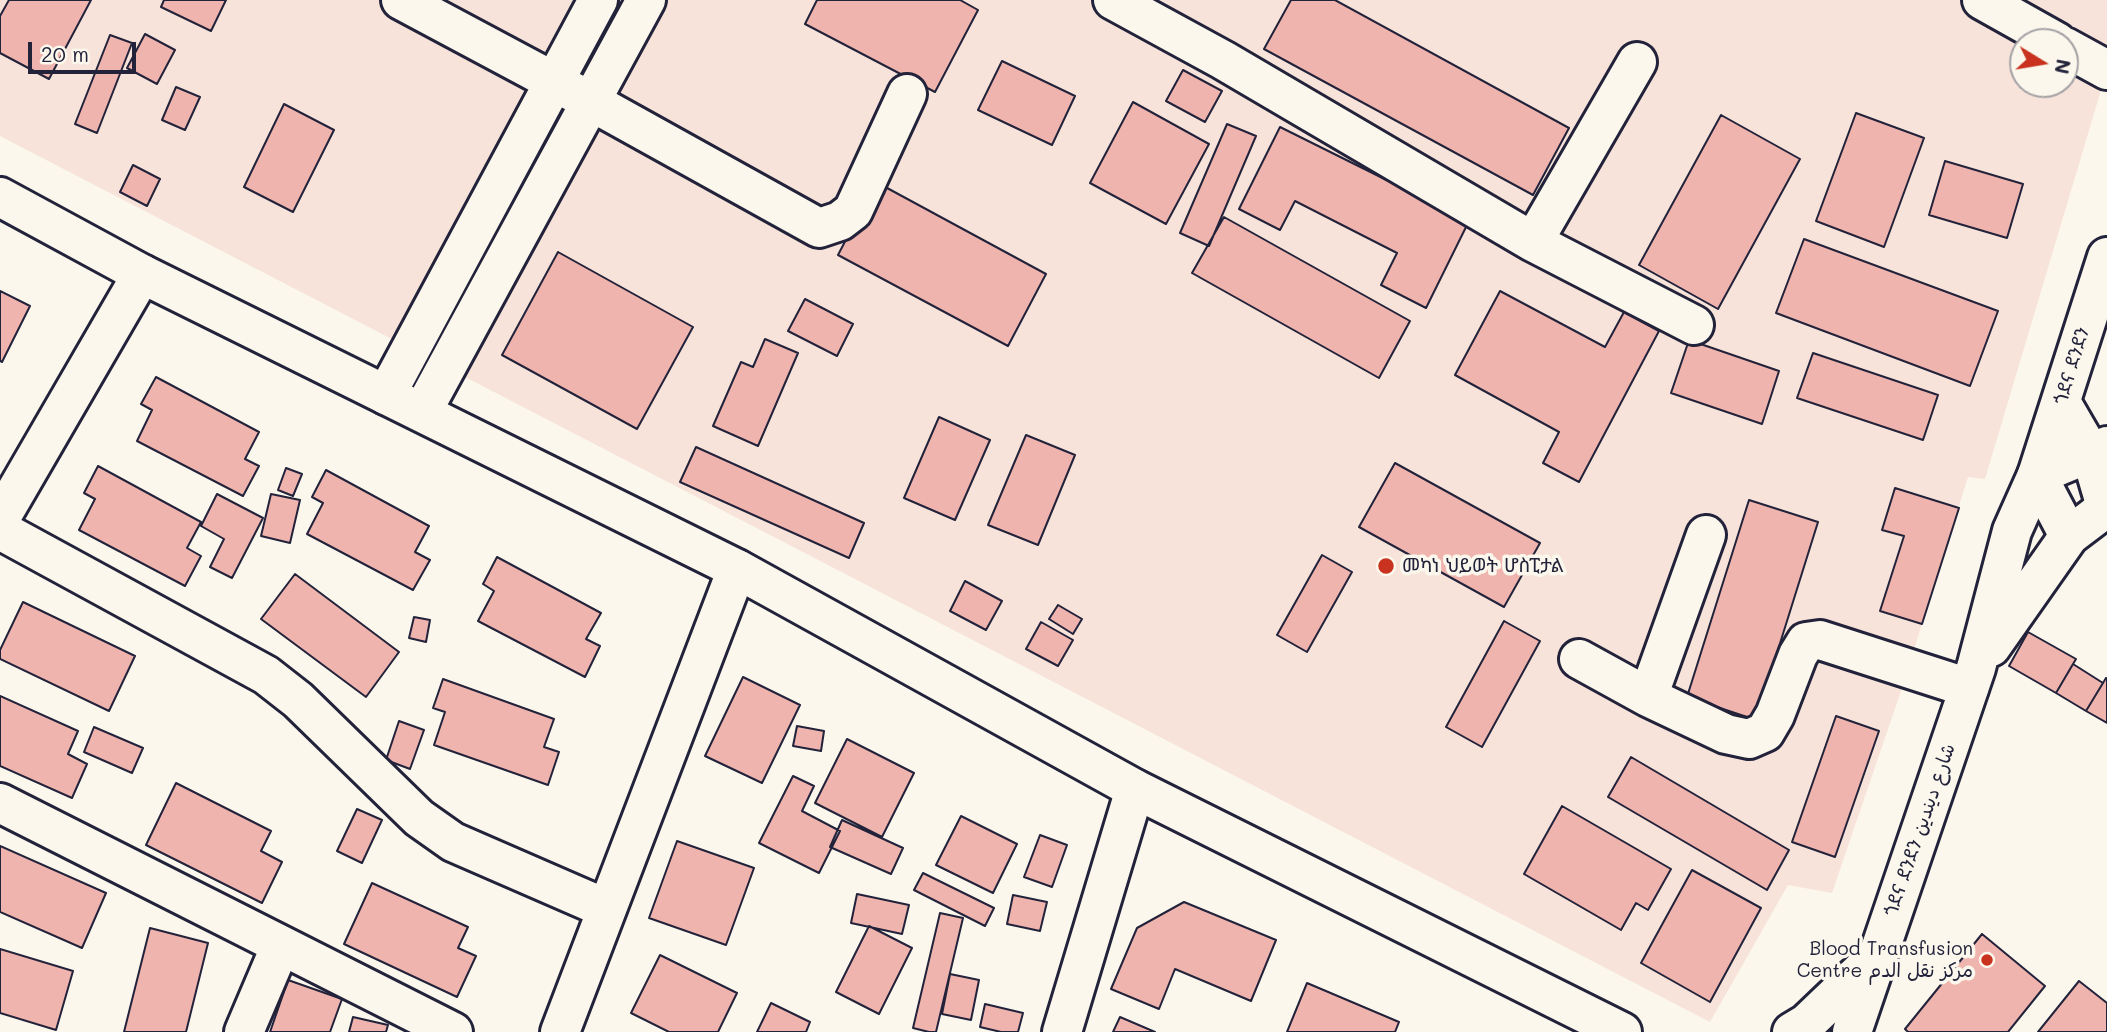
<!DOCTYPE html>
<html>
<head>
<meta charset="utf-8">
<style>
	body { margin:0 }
	#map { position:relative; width:2107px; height:1032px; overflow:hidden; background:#fbf7ec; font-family:Mali,sans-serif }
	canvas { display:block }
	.north { position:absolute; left:2009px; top:28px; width:70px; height:70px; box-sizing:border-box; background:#fbf7ec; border:2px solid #a4a2a5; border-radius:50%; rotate:101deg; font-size:19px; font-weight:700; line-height:28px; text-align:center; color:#22223b }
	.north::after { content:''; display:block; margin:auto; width:24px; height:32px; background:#c8321e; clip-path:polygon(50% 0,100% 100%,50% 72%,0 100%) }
	.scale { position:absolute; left:28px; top:42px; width:108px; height:32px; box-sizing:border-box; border:4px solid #22223b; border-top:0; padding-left:9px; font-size:21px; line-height:24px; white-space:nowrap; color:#22223b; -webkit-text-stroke:5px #fbf7ec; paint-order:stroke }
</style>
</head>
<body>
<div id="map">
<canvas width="2107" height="1032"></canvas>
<div class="north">N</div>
<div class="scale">20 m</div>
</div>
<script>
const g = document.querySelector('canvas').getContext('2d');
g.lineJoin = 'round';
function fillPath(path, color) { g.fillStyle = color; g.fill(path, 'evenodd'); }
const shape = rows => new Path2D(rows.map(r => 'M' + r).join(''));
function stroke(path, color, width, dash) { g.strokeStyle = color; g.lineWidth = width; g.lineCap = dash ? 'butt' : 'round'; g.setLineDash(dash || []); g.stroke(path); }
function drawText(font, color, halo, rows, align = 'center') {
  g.font = font + ' Mali,"Playpen Sans Arabic","Noto Sans Ethiopic",sans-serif'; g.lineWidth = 7; g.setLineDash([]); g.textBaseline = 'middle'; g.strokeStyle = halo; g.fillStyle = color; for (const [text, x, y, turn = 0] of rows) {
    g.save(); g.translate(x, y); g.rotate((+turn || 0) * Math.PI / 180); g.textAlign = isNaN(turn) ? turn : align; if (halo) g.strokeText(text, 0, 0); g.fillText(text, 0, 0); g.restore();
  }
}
fillPath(shape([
	[0,0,2107,0,2107,70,1985,479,1968,477,1902,688,1832,893,1788,885,1710,1022,0,136],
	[2023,42,2065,42,2065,84,2023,84]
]), '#f7e3d9');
const building = shape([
	[9,0,91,0,49,79,0,53,0,16,9,0],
	[164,0,226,0,211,31,161,7,164,0],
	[817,0,960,0,978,10,935,92,805,24,817,0],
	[1291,0,1335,0,1569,128,1533,195,1264,49,1291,0],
	[145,34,175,50,157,84,127,68,145,34],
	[110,35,132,43,97,133,75,124,110,35],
	[1002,61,1075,96,1052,145,978,110,1002,61],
	[1183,70,1222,91,1205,122,1166,101,1183,70],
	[176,87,200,97,185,130,162,120,176,87],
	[1133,102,1209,144,1166,224,1090,183,1133,102],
	[284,104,334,130,293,212,244,187,284,104],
	[1856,113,1924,138,1884,247,1816,221,1856,113],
	[1721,115,1800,159,1718,309,1639,265,1721,115],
	[1227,124,1256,136,1209,246,1180,233,1227,124],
	[1280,127,1469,221,1426,308,1381,285,1397,253,1295,201,1280,230,1239,209,1280,127],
	[1945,161,2023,184,2007,238,1929,215,1945,161],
	[133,165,160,179,147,206,120,192,133,165],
	[876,182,1046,274,1008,346,838,255,876,182],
	[1224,217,1410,321,1379,378,1192,273,1224,217],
	[1804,239,1998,311,1970,386,1776,313,1804,239],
	[558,252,693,327,637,429,502,355,558,252],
	[0,291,30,306,2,362,0,361,0,291],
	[1500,291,1605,347,1624,312,1659,331,1579,482,1543,463,1559,432,1455,375,1500,291],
	[805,299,853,324,837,356,788,331,805,299],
	[765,339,798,353,758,446,713,426,741,362,753,367,765,339],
	[1689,340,1779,371,1762,424,1671,393,1689,340],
	[1813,353,1938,395,1923,440,1797,398,1813,353],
	[156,377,259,432,245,459,259,466,243,496,137,441,152,410,141,404,156,377],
	[939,417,990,440,955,520,904,498,939,417],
	[1026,435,1075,455,1038,545,988,525,1026,435],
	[696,447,864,523,849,558,680,482,696,447],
	[1395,463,1540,543,1504,607,1359,527,1395,463],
	[98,466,201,522,187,548,201,556,185,586,79,530,95,499,84,493,98,466],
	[286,468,302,474,293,496,278,490,286,468],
	[326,470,429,526,415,552,430,560,413,590,307,534,323,503,312,497,326,470],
	[1895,488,1959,508,1922,624,1880,611,1904,536,1882,530,1895,488],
	[217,494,263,518,232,578,210,567,224,539,201,526,217,494],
	[271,494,300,500,290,543,261,536,271,494],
	[1749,500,1818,522,1756,720,1687,697,1749,500],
	[1322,555,1352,572,1307,652,1277,635,1322,555],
	[497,557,601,613,586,639,600,646,585,677,478,621,494,591,483,584,497,557],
	[295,574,399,652,366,697,261,619,295,574],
	[965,581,1002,601,986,630,950,611,965,581],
	[23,602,135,656,109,711,0,659,0,650,23,602],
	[1058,605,1082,619,1073,634,1049,619,1058,605],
	[414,617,430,620,426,642,409,638,414,617],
	[1504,621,1540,641,1482,747,1446,727,1504,621],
	[1041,622,1073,640,1058,666,1026,649,1041,622],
	[2028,632,2076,659,2056,693,2009,666,2028,632],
	[2073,664,2103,683,2086,711,2056,693,2073,664],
	[743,677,800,705,762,783,705,756,743,677],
	[2106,678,2107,679,2107,723,2086,711,2106,678],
	[443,679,554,719,544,747,559,752,548,785,434,745,445,712,433,708,443,679],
	[0,696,78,731,68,754,87,764,72,798,0,766,0,696],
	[1836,716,1879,731,1835,857,1792,842,1836,716],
	[399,721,424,730,410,769,386,760,399,721],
	[797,726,824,731,821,751,793,746,797,726],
	[94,727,143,748,132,773,84,752,94,727],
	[847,739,914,773,882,837,815,803,847,739],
	[1631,757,1789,850,1767,890,1608,797,1631,757],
	[793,776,814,786,802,811,840,831,819,873,759,843,793,776],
	[176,783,271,831,261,851,282,862,262,903,146,845,176,783],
	[1562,806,1671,869,1648,910,1636,903,1621,930,1524,874,1562,806],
	[357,809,382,820,362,863,337,851,357,809],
	[961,816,1017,844,993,893,936,865,961,816],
	[842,820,903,848,891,874,830,847,842,820],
	[1040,835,1067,845,1052,887,1024,877,1040,835],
	[677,841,754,868,726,945,649,918,677,841],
	[0,846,106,893,82,948,0,912,0,846],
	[1692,870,1761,908,1710,1002,1641,963,1692,870],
	[923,873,994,908,985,926,914,890,923,873],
	[372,883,468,927,458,948,476,956,457,997,344,944,372,883],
	[857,894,909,905,902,934,851,923,857,894],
	[1013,895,1047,902,1040,931,1007,924,1013,895],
	[1184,902,1276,940,1251,1001,1175,969,1159,1009,1111,989,1137,928,1184,902],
	[940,913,963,918,936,1032,929,1032,913,1028,940,913],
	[869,926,912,948,879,1014,836,992,869,926],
	[150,928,208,943,186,1032,124,1032,150,928],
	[1982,934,2045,986,2008,1032,1908,1032,1905,1029,1982,934],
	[0,949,73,971,56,1030,0,1013,0,949],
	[660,955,737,993,718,1032,669,1032,631,1013,660,955],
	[950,974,979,980,971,1020,942,1014,950,974],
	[288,980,342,999,330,1032,270,1032,288,980],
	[2079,981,2107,1003,2107,1032,2038,1032,2079,981],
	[1307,983,1399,1022,1395,1032,1287,1032,1307,983],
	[771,1003,810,1022,806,1032,757,1032,771,1003],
	[985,1004,1023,1013,1018,1032,1001,1032,980,1027,985,1004],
	[353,1017,388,1025,386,1032,349,1032,353,1017],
	[1120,1017,1155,1032,1113,1032,1120,1017]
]);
fillPath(building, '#efb4ad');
stroke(building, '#22223b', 2);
const minor = shape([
	[401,0,592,102,819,228,840,221,853,211,907,94],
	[1113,0,1223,60,1533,242,1694,325],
	[1982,0,2057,42],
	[2065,47,2107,70],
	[1533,242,1637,62],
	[386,395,598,0],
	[2061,402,2090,452,2106,507],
	[422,412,646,0],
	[0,519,142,274],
	[0,530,266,675,298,700,419,818,453,842,607,909],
	[2069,536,2037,475,2107,257],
	[1579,659,1648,697,1726,734,1749,739,1765,732,1775,715,1798,655,1806,642,1820,640,1969,688],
	[1648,697,1706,535],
	[0,803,453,1032],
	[244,1032,281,945],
	[560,1032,737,569],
	[1062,1032,1135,789]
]);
const major = shape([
	[0,197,142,274,737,569,1135,789,1622,1032],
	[1991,647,2069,536,2107,507],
	[1792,1032,1807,1023,1873,960],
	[1852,1032,1976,668,2012,531,2037,475,2107,446]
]);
stroke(minor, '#22223b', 44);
stroke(major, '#22223b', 44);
stroke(minor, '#fbf7ec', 38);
stroke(major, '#fbf7ec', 38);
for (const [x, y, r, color] of [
	[1386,566,9,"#c8321e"],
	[1987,960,7,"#c8321e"]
]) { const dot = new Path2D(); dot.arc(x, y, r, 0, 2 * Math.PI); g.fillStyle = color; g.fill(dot); stroke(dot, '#fbf7ec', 2.5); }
drawText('19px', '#22223b', '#fbf7ec', [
	["ጎደና ደንደን",2072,366,-73],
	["ጎደና ደንደን شارع ديندين",1920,830,-71]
]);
drawText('19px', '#22223b', '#fbf7ec', [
	["መካነ ህይወት ሆስፒታል",1402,566],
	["Blood Transfusion",1973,949,"right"],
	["Centre مركز نقل الدم",1973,971,"right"]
], 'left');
</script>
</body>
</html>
